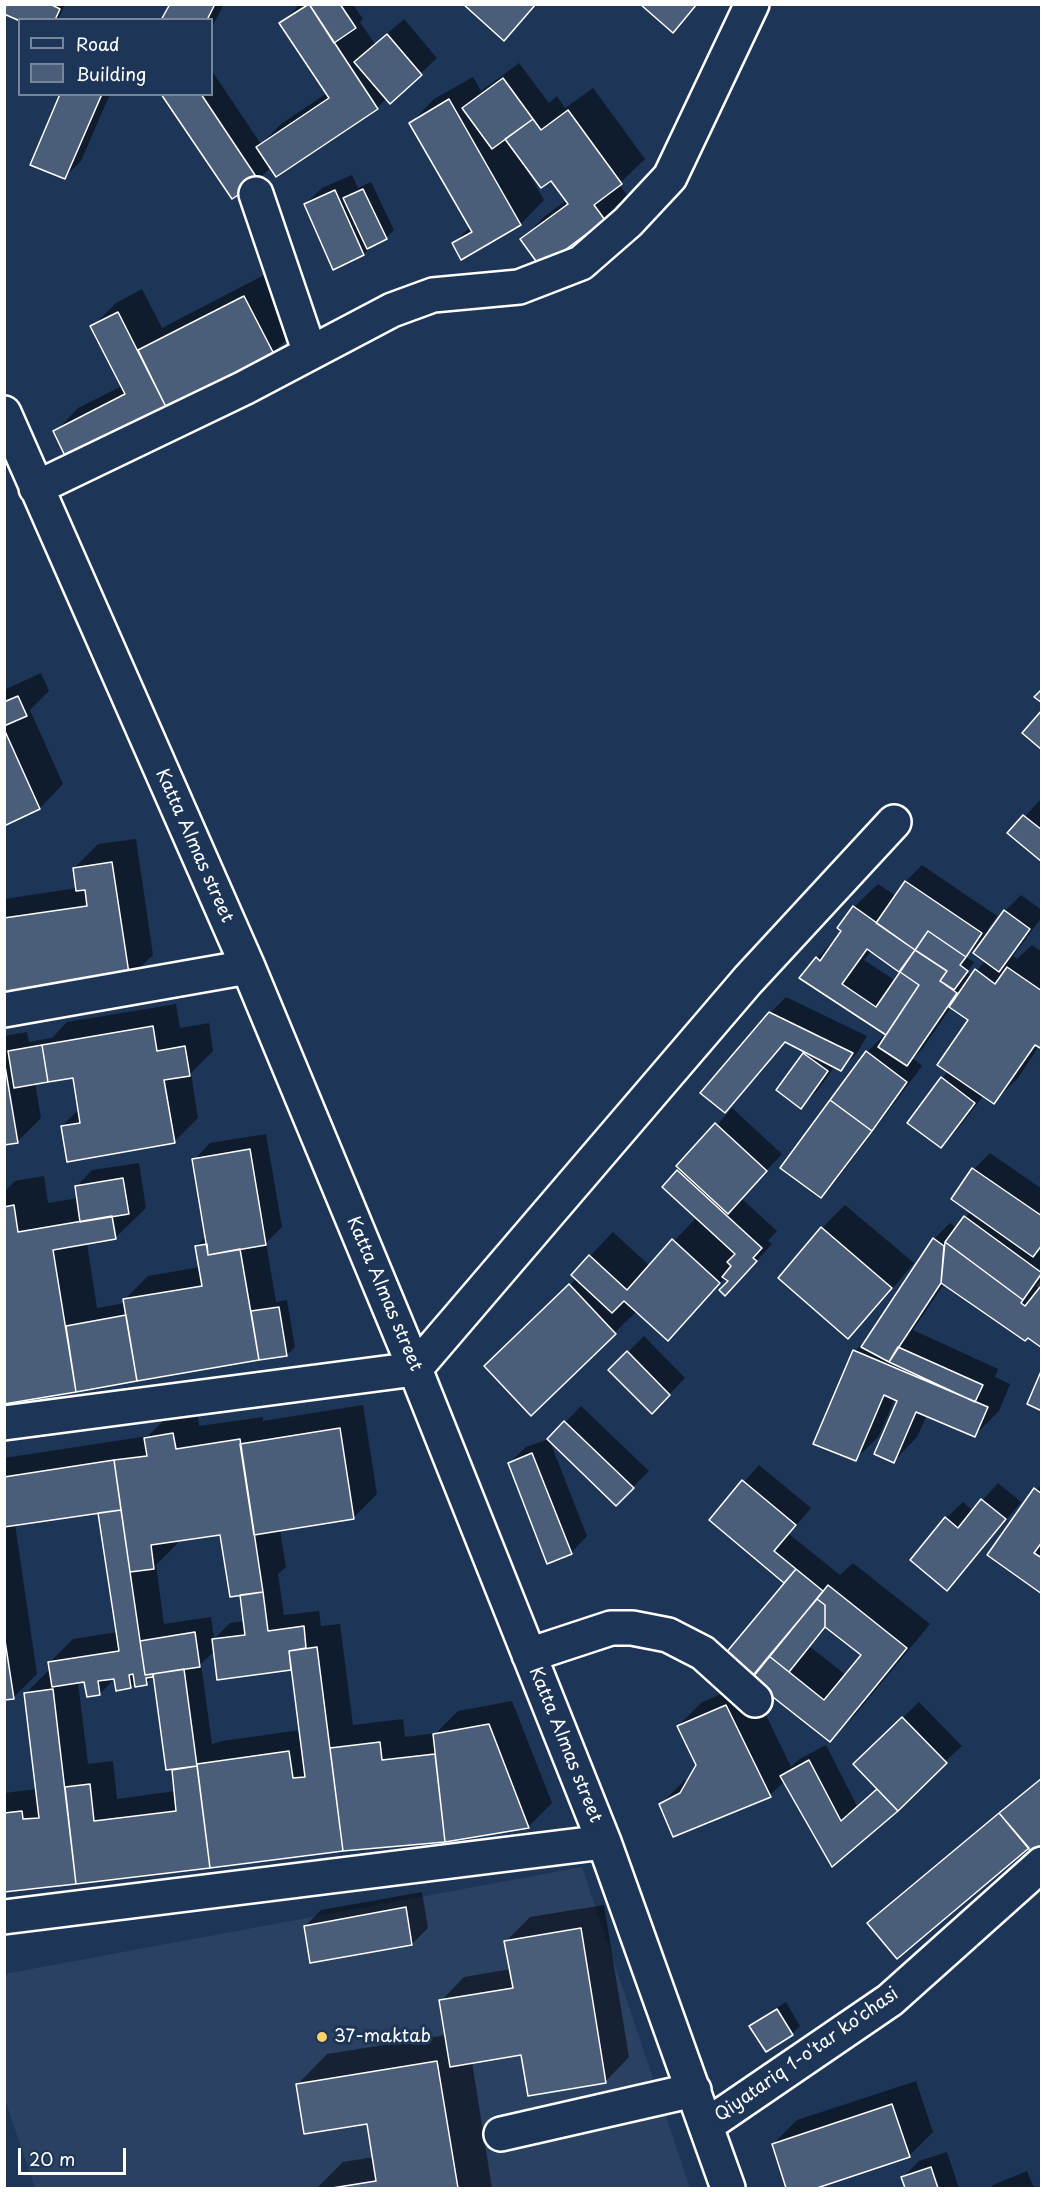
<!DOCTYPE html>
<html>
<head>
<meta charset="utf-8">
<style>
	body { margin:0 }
	#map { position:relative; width:1046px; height:2193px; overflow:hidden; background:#1d3557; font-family:"Playpen Sans",sans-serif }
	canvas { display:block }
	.frame { position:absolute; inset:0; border:6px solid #fff; pointer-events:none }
	.legend { position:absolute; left:18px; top:18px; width:195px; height:78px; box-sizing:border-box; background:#1d3557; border:2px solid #77869a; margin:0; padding:8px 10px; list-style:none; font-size:18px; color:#fff }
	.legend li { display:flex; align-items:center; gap:12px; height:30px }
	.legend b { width:30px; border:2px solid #77869a }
	.scale { position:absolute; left:18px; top:2148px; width:108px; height:27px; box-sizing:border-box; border:3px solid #fff; border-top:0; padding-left:8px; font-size:18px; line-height:21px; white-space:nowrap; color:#fff; -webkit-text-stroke:4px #1d3557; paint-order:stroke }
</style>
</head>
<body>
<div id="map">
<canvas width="1046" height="2193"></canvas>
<div class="frame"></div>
<ul class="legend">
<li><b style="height:8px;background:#1d3557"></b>Road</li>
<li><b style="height:16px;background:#4a5d79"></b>Building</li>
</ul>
<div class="scale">20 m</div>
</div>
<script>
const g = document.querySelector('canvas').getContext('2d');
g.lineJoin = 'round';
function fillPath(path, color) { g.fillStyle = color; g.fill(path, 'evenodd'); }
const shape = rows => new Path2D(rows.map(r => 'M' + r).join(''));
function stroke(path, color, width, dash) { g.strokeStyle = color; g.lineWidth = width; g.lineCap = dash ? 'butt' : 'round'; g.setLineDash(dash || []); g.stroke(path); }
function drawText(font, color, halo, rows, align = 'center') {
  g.font = font + ' "Playpen Sans",sans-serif'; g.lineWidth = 6; g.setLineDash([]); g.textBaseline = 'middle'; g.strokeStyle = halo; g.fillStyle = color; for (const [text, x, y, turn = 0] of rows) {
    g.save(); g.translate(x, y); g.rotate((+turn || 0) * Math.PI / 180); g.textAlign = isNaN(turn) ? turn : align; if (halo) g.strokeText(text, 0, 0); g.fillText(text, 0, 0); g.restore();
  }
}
fillPath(shape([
	[582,1867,690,2188,35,2188,5,2100,4,1974]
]), '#2a4161');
fillPath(shape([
	[4,4,65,4,58,20,20,20,4,13],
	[172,4,224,4,212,27,212,20,163,20],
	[300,4,353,4,363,19,360,22,375,44,404,19,437,58,390,102,387,98,377,108,276,175,271,167,258,180,163,94,212,94,212,71,261,144,281,124,327,93,281,24],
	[642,4,699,4,673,31],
	[519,63,549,103,557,96,565,108,593,88,645,159,619,184,627,195,604,219,522,239,545,216,567,200,552,179,525,164,524,165,544,200,521,224,462,258,454,243,470,227,411,123,434,99,473,77,481,91],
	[62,94,110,94,81,161,65,177],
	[352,175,358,188,371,182,394,230,386,238,374,244,364,254,305,204,322,188],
	[268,273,297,329,273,353,68,458,55,432,78,408,122,386,92,327,116,303,142,289,162,328],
	[41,673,49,691,30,710,63,784,40,808,4,824,4,690],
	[1042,798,1042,860,1010,833],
	[136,839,153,955,129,978,4,998,4,899,77,888,74,868,98,844],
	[922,865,997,916,988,929,990,931,1005,911,1021,895,1042,910,1042,917,1013,956,1017,959,1032,945,1042,952,1042,1048,1039,1046,1018,1078,994,1102,984,1095,957,1130,941,1146,942,1078,949,1071,970,1020,951,1007,923,1048,913,1058,922,1066,837,1180,821,1196,867,1052,883,1036,886,1038,888,1035,817,958,841,934,854,907,878,884,896,896,906,881],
	[984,937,986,960,972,976,967,973,974,962,966,957],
	[872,950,898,970,908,961,909,962,896,981,864,960],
	[786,997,867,1036,857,1053,841,1069,835,1066,817,1091,801,1107,778,1090,807,1051,787,1041,725,1111,770,1013],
	[176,1004,180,1028,209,1023,213,1051,191,1073,198,1118,174,1142,62,1126,79,1109,74,1076,35,1083,41,1118,17,1142,4,1144,4,1036,27,1032,29,1042,52,1038,67,1022],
	[732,1108,782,1154,741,1198,777,1231,768,1241,772,1244,741,1278,730,1281,725,1278,668,1339,637,1311,531,1414,509,1343,577,1278,590,1256,613,1232,650,1266,697,1217,664,1186],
	[266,1134,282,1227,266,1243,276,1302,287,1300,295,1347,287,1355,4,1402,4,1192,15,1181,44,1176,48,1203,78,1198,76,1187,92,1170,139,1163,146,1208,115,1238,87,1243,97,1308,125,1303,125,1299,148,1276,200,1267,196,1246,207,1236,194,1160,210,1143],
	[990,1153,1042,1189,1042,1279,1036,1286,1040,1289,1042,1287,1042,1346,944,1284,913,1330,998,1369,995,1377,1010,1384,999,1411,975,1435,927,1415,917,1437,894,1461,899,1400,895,1398,879,1436,855,1460,855,1351,872,1333,934,1239,950,1223,957,1228,971,1211,953,1199,974,1169],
	[919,1376,948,1389,947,1392,919,1380],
	[845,1205,914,1263,872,1313,848,1337,822,1228],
	[644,1336,685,1378,652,1412,610,1370],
	[363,1405,377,1494,353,1518,280,1530,286,1567,278,1574,284,1615,319,1611,321,1626,340,1624,353,1725,403,1719,405,1737,436,1733,458,1711,512,1701,552,1803,529,1826,444,1840,343,1849,4,1891,4,1793,37,1789,26,1693,49,1670,50,1662,73,1639,118,1632,100,1511,15,1524,37,1674,13,1698,4,1699,4,1458,148,1436,170,1414,197,1410,199,1426,263,1417,263,1421],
	[222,1533,242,1593,245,1621,230,1623,214,1639,211,1617,164,1624,156,1565,177,1544,177,1540],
	[215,1650,219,1678,293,1668,301,1730,222,1741,212,1744,201,1664],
	[154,1675,173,1768,175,1791,117,1799,113,1761,88,1764,78,1682,86,1681,100,1694,115,1678,130,1687,136,1682,146,1684],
	[581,1406,649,1471,616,1504,549,1439,587,1536,571,1553,509,1463,526,1447,549,1439],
	[759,1465,811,1508,789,1534,840,1575,853,1563,930,1624,854,1716,830,1740,754,1676,786,1583,711,1520],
	[827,1627,864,1654,846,1675,810,1647],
	[998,1483,1021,1502,963,1573,947,1589,946,1518,963,1502,973,1511],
	[1042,1483,1042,1592,989,1555],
	[750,1682,791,1767,798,1760,826,1745,857,1806,878,1788,871,1748,919,1702,962,1746,832,1865,785,1781,770,1795,661,1804,684,1781,690,1778,697,1765,678,1726,702,1702],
	[1042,1777,1042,1847,1029,1846,869,1924,893,1900],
	[422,1892,428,1928,412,1944,305,1926,321,1910],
	[604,1905,629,2057,606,2081,523,2053,472,2062,492,2188,317,2188,343,2162,374,2157,368,2122,297,2085,327,2054,446,2035,441,2001,464,1977,511,1969,506,1941,530,1917],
	[786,2002,800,2026,792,2034,751,2026,759,2019],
	[916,2081,933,2132,909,2156,812,2188,788,2188,773,2144,797,2120],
	[947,2152,959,2188,906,2188,902,2178,919,2161],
	[1027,2171,1034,2188,990,2188,993,2185]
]), '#0007');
const building = shape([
	[6,4,50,4,60,9,55,20,20,20,20,21,4,14,6,4],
	[170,4,215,4,207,20,161,20,170,4],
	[309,4,340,4,356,28,334,43,309,4],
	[309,4,378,109,276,177,256,147,329,98,279,23,309,4],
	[463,4,536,4,504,41,463,4],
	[640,4,697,4,673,33,640,4],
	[387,34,422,75,390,104,354,62,387,34],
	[503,78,533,119,492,149,462,108,503,78],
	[60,94,102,94,65,179,30,165,60,94],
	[161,94,201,94,259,181,232,199,161,94],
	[449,99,521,225,461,260,452,243,472,232,409,123,449,99],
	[568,110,622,184,594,205,605,220,541,268,520,239,568,204,551,181,541,188,505,139,533,119,541,130,568,110],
	[363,189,387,239,367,249,343,198,363,189],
	[335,190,364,255,333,270,304,204,335,190],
	[244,296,274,354,167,409,138,350,244,296],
	[118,312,167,409,67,460,53,431,125,394,90,326,118,312],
	[1042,689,1042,703,1034,697,1042,689],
	[18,696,27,716,4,726,4,702,18,696],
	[1042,710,1042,750,1022,733,1042,710],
	[4,729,40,809,4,826,4,729],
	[1023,815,1042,830,1042,862,1007,833,1023,815],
	[112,862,130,980,4,1000,4,918,87,906,85,890,76,891,73,868,112,862],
	[905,881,982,933,966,957,928,931,915,950,876,923,905,881],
	[853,906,915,950,899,972,867,949,842,984,876,1007,900,972,919,985,886,1035,799,978,816,957,820,961,841,931,837,928,853,906],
	[1004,910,1030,929,999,972,973,953,1004,910],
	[928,931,966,957,960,965,968,971,954,990,940,981,947,971,915,950,928,931],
	[915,950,947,971,940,981,957,993,907,1066,878,1047,919,985,900,972,915,950],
	[1007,967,1042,991,1042,1049,1035,1045,994,1104,937,1065,968,1020,949,1007,975,969,995,984,1007,967],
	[769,1012,853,1053,841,1071,785,1042,725,1113,700,1093,769,1012],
	[153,1026,157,1051,185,1046,190,1076,164,1080,175,1143,67,1162,61,1126,80,1123,73,1078,48,1082,42,1045,153,1026],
	[42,1045,48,1082,14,1088,8,1051,42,1045],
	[866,1051,907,1082,872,1131,830,1100,866,1051],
	[803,1053,828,1071,801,1109,776,1090,803,1053],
	[4,1060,18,1143,4,1145,4,1060],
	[941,1077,975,1103,941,1148,907,1123,941,1077],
	[830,1100,872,1131,821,1198,780,1168,830,1100],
	[715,1123,767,1171,728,1214,676,1166,715,1123],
	[250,1149,266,1245,208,1255,192,1159,250,1149],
	[972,1168,1042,1216,1042,1245,1033,1257,951,1199,972,1168],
	[677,1170,762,1248,753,1258,757,1261,725,1296,719,1290,728,1281,722,1277,731,1266,727,1262,735,1254,662,1187,677,1170],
	[123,1178,129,1214,80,1222,75,1186,123,1178],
	[14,1205,18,1232,112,1216,116,1239,53,1250,76,1392,4,1404,4,1207,14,1205],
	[964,1216,1042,1273,1023,1300,945,1242,964,1216],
	[821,1227,892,1288,848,1339,778,1278,821,1227],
	[933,1238,944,1246,941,1283,889,1362,861,1347,933,1238],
	[672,1239,720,1283,668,1341,624,1301,612,1313,571,1275,589,1255,627,1290,672,1239],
	[945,1242,1023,1300,1021,1303,1025,1306,1040,1287,1042,1288,1042,1348,1028,1338,1025,1341,941,1283,945,1242],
	[207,1244,208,1255,240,1249,259,1360,137,1381,123,1299,202,1286,195,1246,207,1244],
	[569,1284,616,1334,531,1416,484,1366,569,1284],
	[279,1307,287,1356,259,1360,251,1311,279,1307],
	[126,1315,137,1381,76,1392,66,1326,126,1315],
	[898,1347,983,1385,975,1402,889,1362,898,1347],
	[853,1350,988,1407,975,1437,916,1412,894,1463,874,1454,897,1401,884,1395,856,1461,813,1444,853,1350],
	[627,1351,670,1395,652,1414,608,1370,627,1351],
	[1042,1369,1042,1411,1027,1404,1042,1369],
	[564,1421,634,1488,616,1506,547,1439,564,1421],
	[340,1428,354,1519,254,1535,240,1444,340,1428],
	[173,1433,176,1449,240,1439,263,1592,230,1597,220,1535,151,1545,154,1569,130,1572,114,1460,147,1456,144,1438,173,1433],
	[532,1453,572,1554,547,1564,508,1463,532,1453],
	[114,1460,121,1510,4,1527,4,1477,114,1460],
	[742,1480,796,1525,774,1551,796,1569,784,1583,709,1520,742,1480],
	[1034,1488,1042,1494,1042,1542,1034,1553,1042,1558,1042,1594,987,1555,1034,1488],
	[981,1499,1006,1519,947,1591,910,1560,945,1517,958,1528,981,1499],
	[121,1510,145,1675,153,1674,153,1677,146,1678,147,1685,135,1687,133,1674,129,1675,131,1688,116,1691,114,1679,98,1681,100,1695,87,1697,84,1682,52,1687,48,1662,119,1651,98,1513,121,1510],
	[796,1569,823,1591,753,1677,725,1654,796,1569],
	[828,1585,907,1648,830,1742,750,1679,769,1656,824,1700,861,1655,825,1627,825,1605,817,1599,828,1585],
	[263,1592,268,1631,304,1626,306,1648,289,1651,291,1670,217,1680,212,1639,245,1635,240,1595,263,1592],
	[817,1599,825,1605,825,1627,789,1672,769,1656,817,1599],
	[195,1632,200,1667,145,1675,140,1641,195,1632],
	[4,1634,14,1699,4,1700,4,1634],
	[317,1647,343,1851,210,1868,197,1764,289,1751,293,1778,305,1777,289,1651,317,1647],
	[184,1669,197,1766,166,1770,153,1674,184,1669],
	[53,1689,76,1884,4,1892,4,1813,22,1811,23,1819,39,1818,24,1693,53,1689],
	[726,1705,771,1797,673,1837,659,1804,680,1793,696,1765,677,1726,726,1705],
	[902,1717,947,1763,898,1811,853,1764,902,1717],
	[489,1724,529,1828,445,1842,433,1734,489,1724],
	[380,1742,382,1760,435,1754,445,1842,343,1851,330,1748,380,1742],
	[809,1760,841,1821,877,1789,898,1811,832,1867,780,1776,809,1760],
	[197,1766,210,1868,76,1884,65,1787,90,1784,94,1821,176,1811,172,1770,197,1766],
	[1042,1778,1042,1849,1034,1855,999,1813,1042,1778],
	[999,1813,1029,1848,897,1959,867,1923,999,1813],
	[406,1907,412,1945,310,1963,304,1926,406,1907],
	[581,1928,606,2083,528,2096,521,2055,450,2067,439,2000,513,1988,504,1941,581,1928],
	[777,2009,793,2035,766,2052,749,2026,777,2009],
	[437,2061,458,2188,332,2188,376,2181,367,2124,304,2134,296,2084,437,2061],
	[892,2104,910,2157,817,2188,786,2188,772,2144,892,2104],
	[931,2167,938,2188,905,2188,901,2177,931,2167]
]);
fillPath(building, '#4a5d79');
stroke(building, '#fff', 1.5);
const minor = shape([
	[256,194,310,353],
	[4,413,248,967,415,1369,604,1842,728,2188],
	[36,488,244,388,392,310,433,295,519,287,581,263,628,222,670,177,752,4],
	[4,1010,248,967],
	[4,1423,415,1369,748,980,894,822],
	[529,1655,611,1628,632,1628,668,1635,703,1653,755,1700],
	[4,1917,604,1842],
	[707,2125,890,2000,1042,1864],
	[501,2134,694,2090]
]);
stroke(minor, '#fff', 38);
stroke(minor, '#1d3557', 33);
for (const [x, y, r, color] of [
	[322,2037,6,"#ffd166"]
]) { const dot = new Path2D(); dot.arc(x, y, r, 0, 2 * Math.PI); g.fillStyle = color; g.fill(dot); stroke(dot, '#1d3557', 2); }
drawText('18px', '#fff', '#1d3557', [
	["Katta Almas street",194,846,66],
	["Katta Almas street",384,1294,67],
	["Katta Almas street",565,1745,68],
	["Qiyatariq 1-o'tar ko'chasi",807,2055,-35]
]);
drawText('18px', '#fff', '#1d3557', [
	["37-maktab",334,2037]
], 'left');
</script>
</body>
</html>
